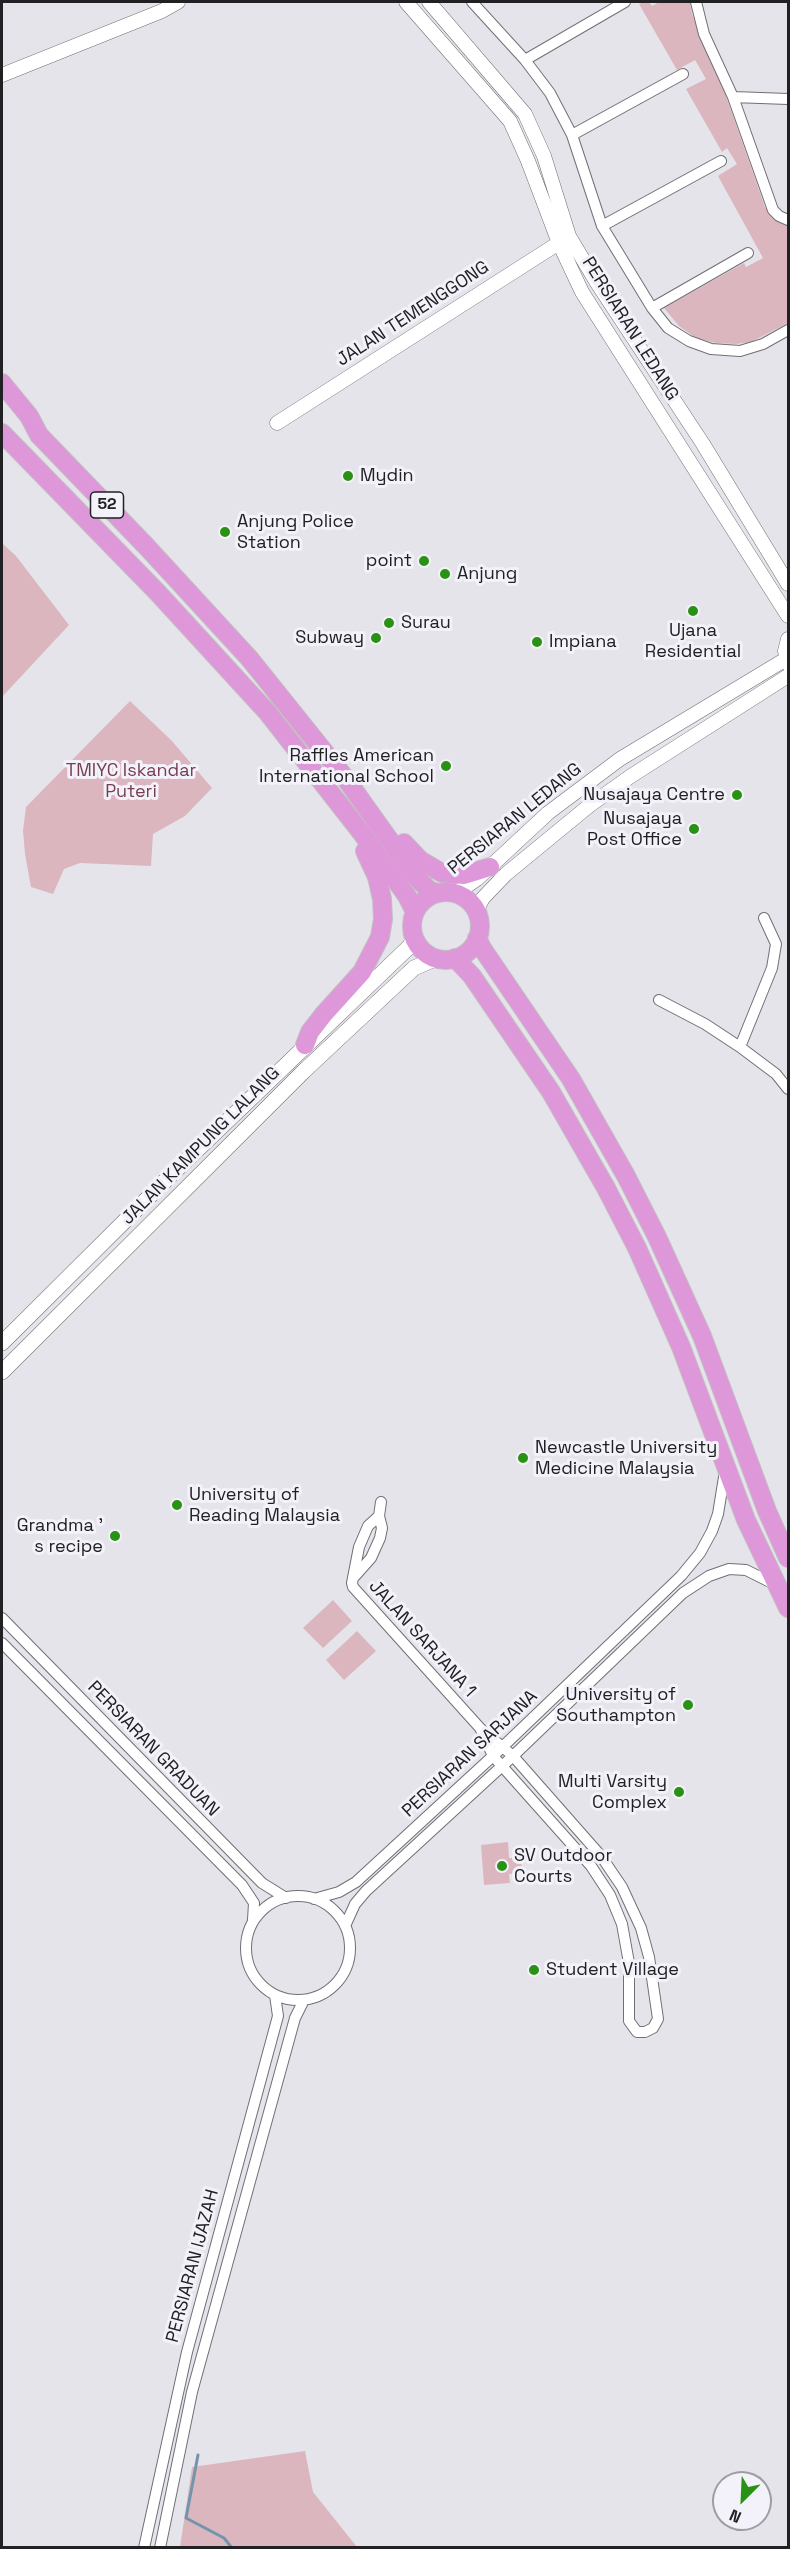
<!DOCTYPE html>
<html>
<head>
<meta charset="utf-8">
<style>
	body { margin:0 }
	#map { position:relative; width:790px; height:2549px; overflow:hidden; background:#e6e4eb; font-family:"Space Grotesk",sans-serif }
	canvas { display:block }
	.frame { position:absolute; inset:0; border:3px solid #212022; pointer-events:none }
	.north { position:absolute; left:712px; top:2471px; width:60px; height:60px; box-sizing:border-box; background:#f3f1f9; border:2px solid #9f9da3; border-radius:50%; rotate:204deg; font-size:16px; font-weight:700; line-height:24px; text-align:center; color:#212022 }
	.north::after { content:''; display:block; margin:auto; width:21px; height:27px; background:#299113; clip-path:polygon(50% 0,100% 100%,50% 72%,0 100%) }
</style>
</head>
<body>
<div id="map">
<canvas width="790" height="2549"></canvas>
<div class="frame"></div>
<div class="north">N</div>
</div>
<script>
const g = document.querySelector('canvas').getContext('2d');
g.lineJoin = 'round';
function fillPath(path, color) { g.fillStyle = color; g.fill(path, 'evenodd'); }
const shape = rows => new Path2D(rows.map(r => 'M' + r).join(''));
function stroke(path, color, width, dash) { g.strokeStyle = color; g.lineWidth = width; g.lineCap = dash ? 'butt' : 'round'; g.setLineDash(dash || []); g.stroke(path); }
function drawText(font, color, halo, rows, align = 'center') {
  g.font = font + ' "Space Grotesk",sans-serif'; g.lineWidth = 6; g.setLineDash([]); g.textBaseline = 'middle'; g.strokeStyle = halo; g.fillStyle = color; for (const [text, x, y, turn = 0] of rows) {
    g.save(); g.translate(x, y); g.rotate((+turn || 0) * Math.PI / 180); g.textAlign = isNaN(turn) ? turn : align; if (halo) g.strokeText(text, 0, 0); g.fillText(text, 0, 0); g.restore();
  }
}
fillPath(shape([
	[644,2,649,2,652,6,659,2,690,2,692,14,725,93,765,207,773,217,788,225,788,323,751,342,736,344,716,343,696,338,679,326,664,308,744,263,746,267,763,258,718,176,737,164,727,148,722,152,686,89,706,79,695,60,677,70,639,4],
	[2,543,16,556,69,625,2,697],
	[130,701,172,741,212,788,185,816,153,834,151,866,80,863,64,869,53,894,31,887,25,854,23,831,26,807],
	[333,1600,352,1621,323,1648,303,1628],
	[357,1631,376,1651,344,1680,326,1660],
	[508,1842,509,1858,521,1858,522,1873,509,1874,510,1883,484,1885,481,1845],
	[305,2451,313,2492,357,2547,180,2547,192,2467]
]), '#dbb6bf');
stroke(shape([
	[198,2455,186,2518,224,2538,232,2548]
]), '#7295ab', 3);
const minor = shape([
	[472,2,525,60,550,93,572,135,602,226,652,308,668,328,689,341,711,349,740,351,763,344,788,330],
	[696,2,704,34,733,97,773,210,779,216,788,220],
	[525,60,625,2],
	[733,97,788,99],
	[572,135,683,74],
	[602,226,721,161],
	[652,308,748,253],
	[764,918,776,944,772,968,740,1047,776,1074,788,1089],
	[659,1000,705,1024,740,1047],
	[381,1502,379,1516,368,1526,359,1547,352,1583,353,1587,480,1728,513,1756,601,1856,622,1887,641,1928,649,1957,658,2019,653,2028,645,2032,637,2032,629,2021,629,1963,622,1924,610,1895,591,1866,493,1756,480,1728],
	[355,1576,371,1558,380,1538,382,1528,379,1516],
	[2,1618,262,1883,286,1898],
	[2,1643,242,1885,254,1903,253,1920],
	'246 1948a52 52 0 1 1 104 0a52 52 0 1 1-104 0Z',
	[314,1899,339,1892,356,1882,493,1756,681,1576,700,1553,712,1531,718,1514,725,1471],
	[345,1926,355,1904,366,1891,513,1756,683,1593,709,1576,729,1569,746,1570,776,1585],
	[144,2548,187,2352,278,2016,275,1995],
	[160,2548,192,2392,295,2018,304,2000]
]);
const tertiary = shape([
	[406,2,510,121,528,161,559,243,582,292,788,616],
	[429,2,525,114,544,156,569,236,597,283,703,444,788,584],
	[2,75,162,11,178,2],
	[277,423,565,239],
	[788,639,785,651,788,664],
	[451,893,461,890,477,879,548,813,620,759,786,659],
	[476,911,483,898,506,874,590,805,631,776,788,676]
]);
const secondary = shape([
	[2,1343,170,1176,410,946,414,937],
	[2,1372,304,1071,414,968,437,958]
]);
const trunk = shape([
	[2,383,29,416,39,435,146,546,249,658,346,779,415,876,429,890,437,893],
	[2,433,158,593,268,713,361,832,407,896,415,912],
	[404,843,420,860,442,873,464,875,490,867],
	'412 926a34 34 0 1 1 68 0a34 34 0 1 1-68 0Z',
	[477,938,482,948,571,1079,626,1176,657,1237,702,1336,767,1511,788,1558],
	[455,958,472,976,551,1092,606,1188,637,1248,681,1347,746,1520,788,1608],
	[305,1045,310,1032,324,1014,362,972,380,937,383,919,382,899,377,877,365,851]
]);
stroke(minor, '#716f76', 12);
stroke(tertiary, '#716f76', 15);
stroke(secondary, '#716f76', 16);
stroke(trunk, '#c1c1c1', 20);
stroke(minor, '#fff', 10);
stroke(tertiary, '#fff', 14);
stroke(secondary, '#fff', 15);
stroke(trunk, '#de97d8', 18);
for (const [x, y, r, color] of [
	[348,476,6,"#299113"],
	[225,532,6,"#299113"],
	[424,561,6,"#299113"],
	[445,574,6,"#299113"],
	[693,611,6,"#299113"],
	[389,623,6,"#299113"],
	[376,638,6,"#299113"],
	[537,642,6,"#299113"],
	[446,766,6,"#299113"],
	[737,795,6,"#299113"],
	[694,829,6,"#299113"],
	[523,1458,6,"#299113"],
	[177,1505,6,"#299113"],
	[115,1536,6,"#299113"],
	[688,1705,6,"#299113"],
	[679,1792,6,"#299113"],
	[502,1866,6,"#299113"],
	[534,1970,6,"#299113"]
]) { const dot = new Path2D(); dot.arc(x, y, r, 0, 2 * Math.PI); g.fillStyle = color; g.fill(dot); stroke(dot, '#f3f1f9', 2); }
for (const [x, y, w] of [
	[107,505,33]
]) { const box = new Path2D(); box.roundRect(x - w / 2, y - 13, w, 26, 4.5); g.fillStyle = '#f3f1f9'; g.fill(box); stroke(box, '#212022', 1.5); }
drawText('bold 16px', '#212022', null, [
	["52",107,505]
]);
drawText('18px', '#212022', '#f3f1f9', [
	["JALAN TEMENGGONG",413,314,-33],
	["PERSIARAN LEDANG",630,329,58],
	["PERSIARAN LEDANG",515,819,-39],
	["JALAN KAMPUNG LALANG",201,1146,-45],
	["JALAN SARJANA 1",422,1639,48],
	["PERSIARAN GRADUAN",153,1749,46],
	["PERSIARAN SARJANA",470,1754,-43],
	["PERSIARAN IJAZAH",193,2266,-75]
]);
drawText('18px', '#212022', '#f3f1f9', [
	["Mydin",360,476],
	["Anjung Police",237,522],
	["Station",237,543],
	["point",412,561,"right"],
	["Anjung",457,574],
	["Surau",401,623],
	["Ujana",693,631,"center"],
	["Residential",693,652,"center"],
	["Subway",364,638,"right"],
	["Impiana",549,642],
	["Raffles American",434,756,"right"],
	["International School",434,777,"right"],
	["Nusajaya Centre",725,795,"right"],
	["Nusajaya",682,819,"right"],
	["Post Office",682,840,"right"],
	["Newcastle University",535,1448],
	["Medicine Malaysia",535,1469],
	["University of",189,1495],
	["Reading Malaysia",189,1516],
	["Grandma '",103,1526,"right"],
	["s recipe",103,1547,"right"],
	["University of",676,1695,"right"],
	["Southampton",676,1716,"right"],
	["Multi Varsity",667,1782,"right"],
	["Complex",667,1803,"right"],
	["SV Outdoor",514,1856],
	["Courts",514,1877],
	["Student Village",546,1970]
], 'left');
drawText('18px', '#763e4f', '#f3f1f9', [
	["TMIYC Iskandar",131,771],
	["Puteri",131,792]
]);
</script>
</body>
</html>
